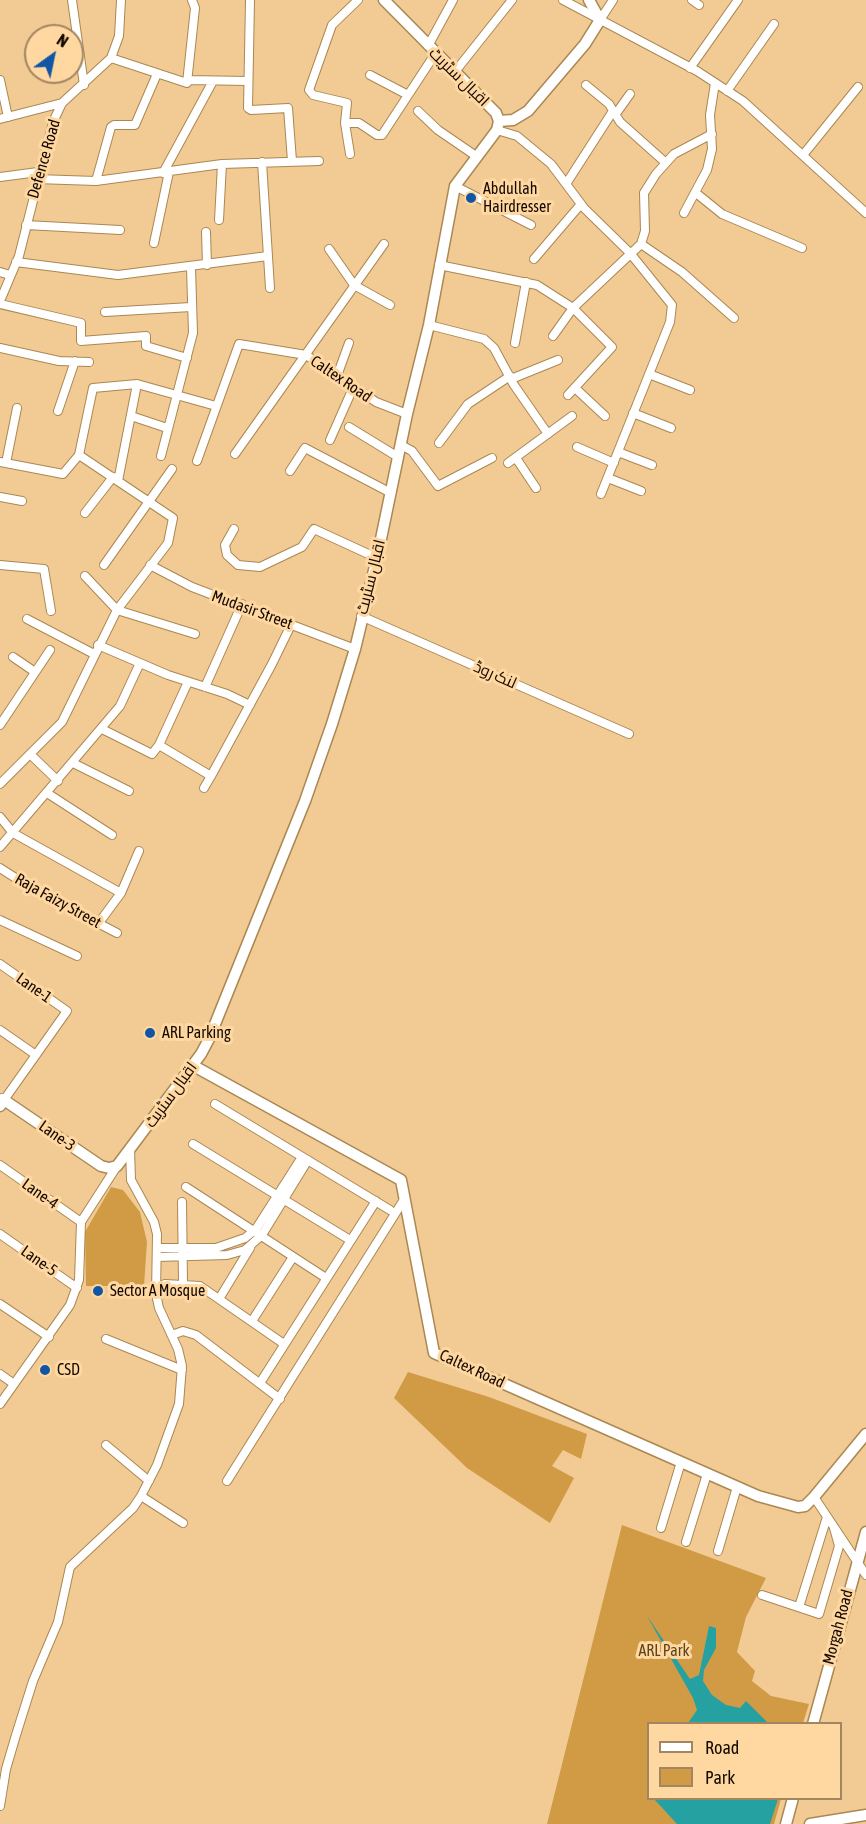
<!DOCTYPE html>
<html>
<head>
<meta charset="utf-8">
<style>
	body { margin:0 }
	#map { position:relative; width:866px; height:1824px; overflow:hidden; background:#f2cb94; font-family:"Asap Condensed",sans-serif }
	canvas { display:block }
	.legend { position:absolute; left:647px; top:1722px; width:195px; height:78px; box-sizing:border-box; background:#ffd8a1; border:2px solid #a28561; margin:0; padding:8px 10px; list-style:none; font-size:18px; color:#160900 }
	.legend li { display:flex; align-items:center; gap:12px; height:30px }
	.legend b { width:30px; border:2px solid #a28561 }
	.north { position:absolute; left:24px; top:24px; width:60px; height:60px; box-sizing:border-box; background:#ffd8a1; border:2px solid #a28561; border-radius:50%; rotate:33deg; font-size:16px; font-weight:700; line-height:24px; text-align:center; color:#160900 }
	.north::after { content:''; display:block; margin:auto; width:21px; height:27px; background:#1156a5; clip-path:polygon(50% 0,100% 100%,50% 72%,0 100%) }
</style>
</head>
<body>
<div id="map">
<canvas width="866" height="1824"></canvas>
<ul class="legend">
<li><b style="height:8px;background:#fff"></b>Road</li>
<li><b style="height:16px;background:#d19b46"></b>Park</li>
</ul>
<div class="north">N</div>
</div>
<script>
const g = document.querySelector('canvas').getContext('2d');
g.lineJoin = 'round';
function fillPath(path, color) { g.fillStyle = color; g.fill(path, 'evenodd'); }
const shape = rows => new Path2D(rows.map(r => 'M' + r).join(''));
function stroke(path, color, width, dash) { g.strokeStyle = color; g.lineWidth = width; g.lineCap = dash ? 'butt' : 'round'; g.setLineDash(dash || []); g.stroke(path); }
function drawText(font, color, halo, rows, align = 'center') {
  g.font = font + ' "Asap Condensed",Cairo,sans-serif'; g.lineWidth = 6; g.setLineDash([]); g.textBaseline = 'middle'; g.strokeStyle = halo; g.fillStyle = color; for (const [text, x, y, turn = 0] of rows) {
    g.save(); g.translate(x, y); g.rotate((+turn || 0) * Math.PI / 180); g.textAlign = isNaN(turn) ? turn : align; if (halo) g.strokeText(text, 0, 0); g.fillText(text, 0, 0); g.restore();
  }
}
fillPath(shape([
	[111,1187,123,1190,140,1212,147,1242,144,1286,86,1286,85,1232],
	[408,1372,489,1397,587,1434,581,1459,563,1450,552,1466,574,1478,550,1523,467,1468,394,1398],
	[622,1525,766,1578,746,1617,737,1652,755,1671,752,1681,771,1696,809,1704,803,1723,648,1724,648,1798,781,1799,774,1824,547,1824]
]), '#d19b46');
fillPath(shape([
	[647,1616,690,1679,699,1675,709,1626,716,1628,716,1648,704,1670,703,1681,712,1695,726,1705,740,1708,746,1701,768,1723,688,1723,697,1710,693,1698],
	[654,1799,654,1798,778,1799,770,1824,677,1824]
]), '#25a1a2');
const street = shape([
	[72,0,84,85],
	[250,0,248,108,251,110,288,108,292,161],
	[563,0,697,71,743,101,866,213],
	[692,0,699,5],
	[600,20,613,0],
	[428,46,453,0],
	[111,58,187,83,195,8,192,0],
	[690,68,738,0],
	[454,73,512,0],
	[370,75,408,95],
	[0,80,8,117],
	[188,80,248,81],
	[586,85,609,104,620,122,666,163],
	[727,91,774,24],
	[418,111,438,130,476,156],
	[615,115,630,94],
	[0,119,62,103],
	[345,123,347,103,313,95,309,90,332,25,358,0],
	[497,130,517,136,551,164,584,208,630,253,672,305,670,322,601,494],
	[350,154,345,123,359,123,377,135,382,135,435,54],
	[803,155,858,87],
	[262,162,270,288],
	[163,173,213,81],
	[0,177,38,172],
	[36,179,96,181,222,164,319,161],
	[96,181,111,127,114,125,135,125,157,74],
	[566,184,613,111],
	[455,186,531,225],
	[696,193,722,214,802,248],
	[684,213,707,170,712,149,710,115,715,83],
	[219,220,222,164],
	[26,225,120,230],
	[206,232,207,265],
	[154,243,169,172],
	[641,244,682,272,734,318],
	[329,249,354,285,390,305],
	[534,259,581,204],
	[16,262,118,275,268,256],
	[439,265,537,285,573,308,612,347,568,395],
	[0,272,10,275],
	[0,301,19,256,53,122,62,103,111,58,119,36,121,0],
	[0,304,81,323,81,341,146,336,146,346,187,358],
	[105,312,191,307],
	[429,325,484,339,494,348,514,385,548,434],
	[553,336,573,308,641,244,645,231,644,193,656,174,674,154,712,134],
	[515,343,526,282],
	[0,348,59,361,89,362],
	[649,374,690,390],
	[337,376,349,343],
	[511,379,558,360],
	[575,388,605,416],
	[58,411,75,361],
	[633,413,671,428],
	[131,416,167,428],
	[349,427,398,457],
	[330,440,353,388],
	[439,443,468,404,510,376],
	[401,445,412,451,438,486,492,458],
	[577,447,614,463],
	[618,452,652,465],
	[235,454,384,244],
	[161,456,193,333,191,268],
	[516,458,536,488],
	[197,461,239,344,306,355,376,402,407,414],
	[0,462,63,474,79,455,93,388,137,384,216,406],
	[6,463,17,408],
	[508,463,572,416],
	[290,471,305,448,391,493],
	[608,478,641,491],
	[118,481,137,384],
	[0,497,22,501],
	[85,513,113,477],
	[234,529,225,545,227,555,238,565,260,567,302,547,314,529,377,558],
	[0,565,44,569,51,611],
	[104,565,172,469],
	[150,565,192,587,355,649],
	[85,576,117,610,195,634],
	[361,616,629,734],
	[27,619,94,654],
	[98,645,168,675,227,694,250,705],
	[13,657,35,672],
	[205,687,242,604],
	[0,725,50,650],
	[102,729,152,754,159,745,188,682],
	[159,745,211,776,272,664,289,629,287,622],
	[31,755,58,781],
	[73,763,129,791],
	[0,784,62,722,117,610,168,543,173,518,79,455],
	[204,788,211,776],
	[47,793,112,835],
	[0,817,13,833,121,893],
	[0,847,120,706,140,663],
	[0,868,36,891,117,933],
	[0,920,77,956],
	[98,924,121,893,139,851],
	[0,964,67,1011,4,1100,2,1098],
	[0,1030,36,1055],
	[215,1104,390,1210],
	[193,1144,350,1240],
	[0,1165,81,1222],
	[186,1187,326,1278],
	[182,1202,183,1283],
	[0,1234,77,1288],
	[157,1248,216,1248,245,1238,256,1229,302,1157],
	[157,1257,227,1255,245,1250,262,1235,308,1160],
	[165,1284,200,1286,284,1344],
	[219,1299,250,1248],
	[0,1304,49,1337],
	[252,1321,293,1257],
	[172,1335,183,1331,196,1335,280,1399],
	[106,1339,182,1370],
	[0,1374,14,1384],
	[260,1383,376,1201],
	[0,1404,70,1305,79,1280,81,1222,117,1166],
	[106,1445,149,1481],
	[227,1481,405,1198],
	[141,1496,183,1523],
	[814,1497,866,1575],
	[661,1528,681,1462],
	[686,1542,707,1474],
	[718,1551,737,1487],
	[762,1595,819,1614,839,1546,834,1528],
	[799,1607,827,1517],
	[0,1806,6,1769,16,1735,33,1681,58,1622,70,1567,133,1508,141,1496,157,1465,179,1404,182,1366,178,1349,159,1308,156,1294,157,1234,154,1222,131,1180,130,1148]
]);
const secondary = shape([
	[499,121,513,120,528,111,585,44,600,20,589,0],
	[192,1065,401,1180,434,1353,758,1496,798,1507,805,1506,814,1497,866,1434],
	[0,1106,4,1100,101,1166,109,1168,117,1166,201,1054,209,1039,305,801,332,724,355,649,377,558,407,414,429,325,455,186,497,130,499,121,496,113,384,0],
	[813,1724,866,1532],
	[786,1824,793,1798],
	[810,1824,866,1815]
]);
stroke(street, '#ab8752', 10);
stroke(secondary, '#ab8752', 13);
stroke(street, '#fff', 8);
stroke(secondary, '#fff', 10);
for (const [x, y, r, color] of [
	[471,198,6,"#1156a5"],
	[150,1033,6,"#1156a5"],
	[98,1291,6,"#1156a5"],
	[45,1370,6,"#1156a5"]
]) { const dot = new Path2D(); dot.arc(x, y, r, 0, 2 * Math.PI); g.fillStyle = color; g.fill(dot); stroke(dot, '#ffd8a1', 2); }
drawText('16px', '#160900', '#ffd8a1', [
	["اقبال سٹریٹ",459,77,44],
	["Defence Road",44,159,-74],
	["Caltex Road",341,379,34],
	["اقبال سٹریٹ",371,577,-76],
	["Mudasir Street",252,610,20],
	["لنک روڈ",495,675,24],
	["Raja Faizy Street",58,901,29],
	["Lane-1",34,988,35],
	["اقبال سٹریٹ",171,1095,-54],
	["Lane-3",57,1136,35],
	["Lane-4",40,1194,35],
	["Lane-5",39,1261,35],
	["Caltex Road",472,1369,25],
	["Morgah Road",838,1627,-75]
]);
drawText('16px', '#160900', '#ffd8a1', [
	["Abdullah",483,189],
	["Hairdresser",483,207],
	["ARL Parking",162,1033],
	["Sector A Mosque",110,1291],
	["CSD",57,1370]
], 'left');
drawText('16px', '#5c441e', '#ffd8a1', [
	["ARL Park",664,1651]
]);
</script>
</body>
</html>
